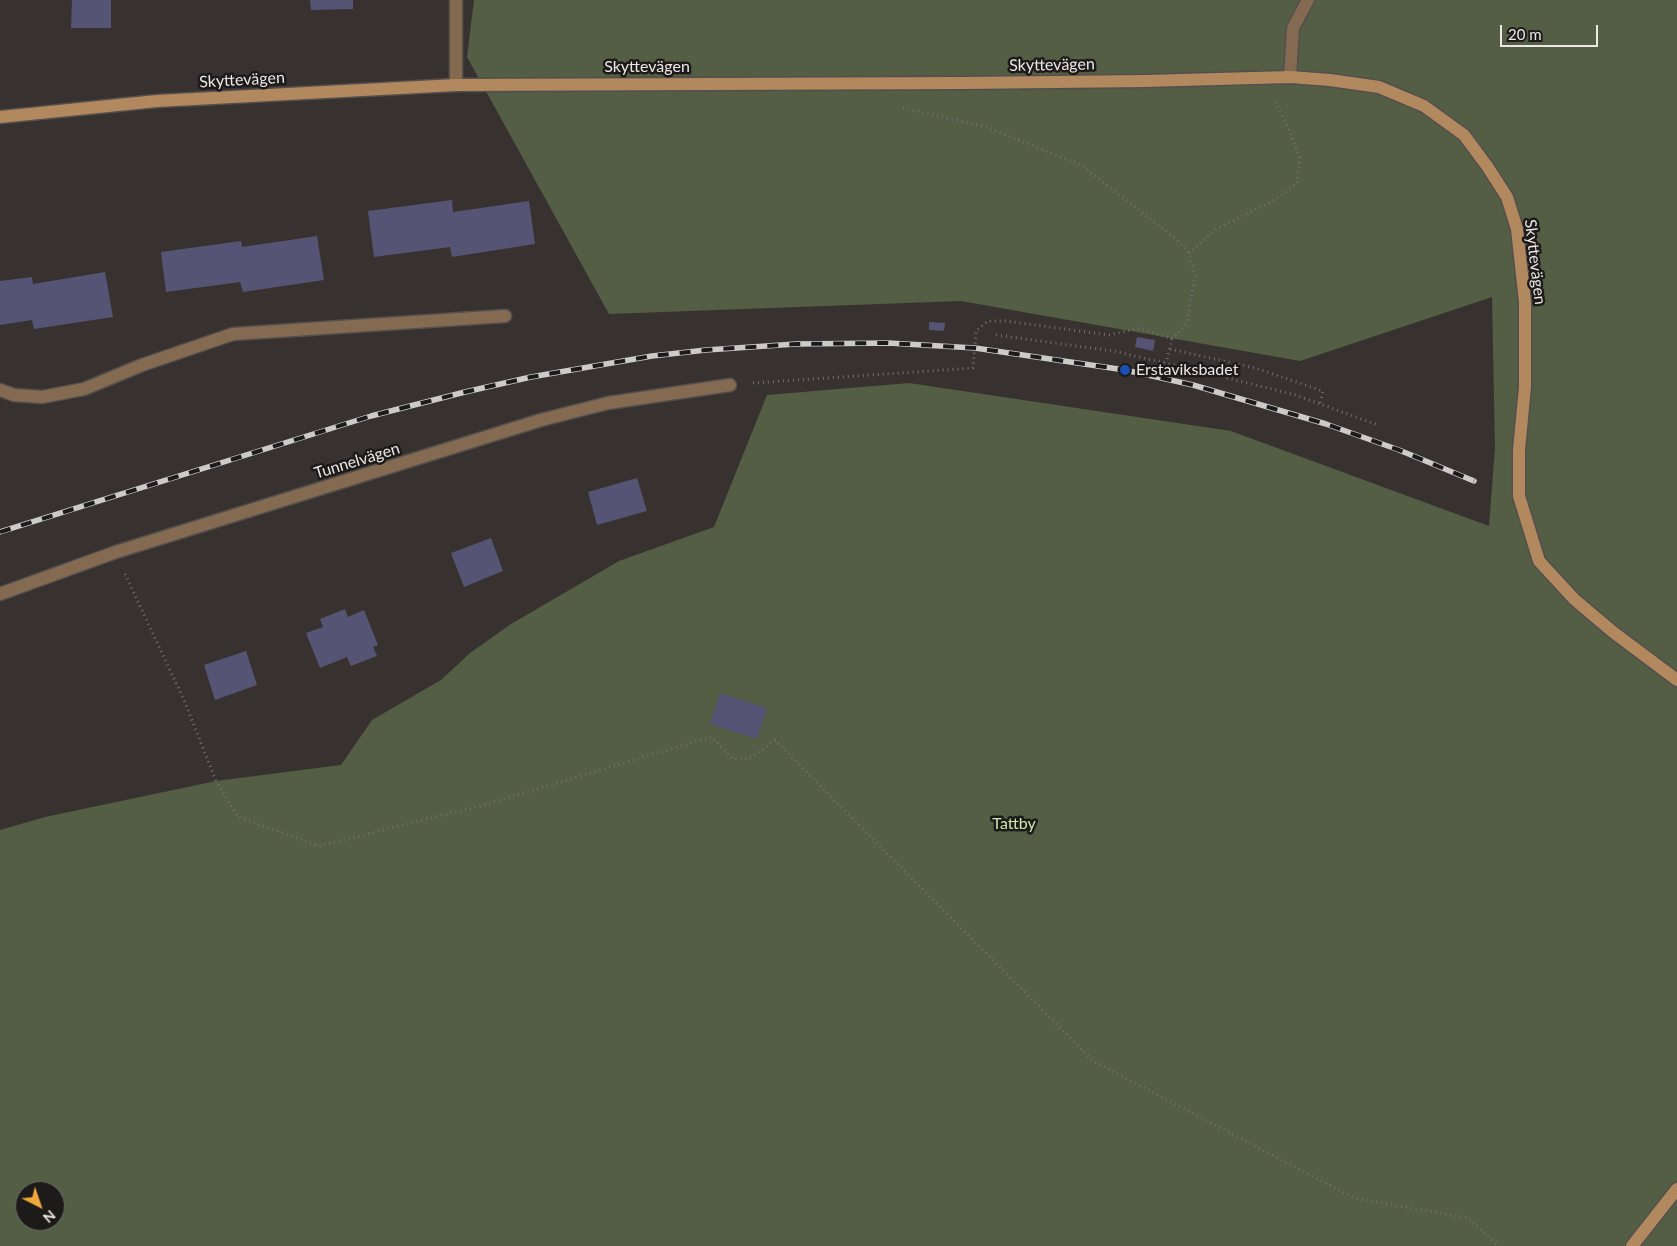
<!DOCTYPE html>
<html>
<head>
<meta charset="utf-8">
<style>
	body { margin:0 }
	#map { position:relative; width:1677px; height:1246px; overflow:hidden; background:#37322f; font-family:Lato,sans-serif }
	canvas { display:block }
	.north { position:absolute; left:15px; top:1181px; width:50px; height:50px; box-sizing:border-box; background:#1d1b19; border:1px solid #6f6d6b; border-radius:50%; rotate:139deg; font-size:14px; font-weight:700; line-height:20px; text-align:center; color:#ebe8e6 }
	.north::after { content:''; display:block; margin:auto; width:18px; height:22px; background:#eea73d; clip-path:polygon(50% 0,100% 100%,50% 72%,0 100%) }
	.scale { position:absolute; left:1500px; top:25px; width:98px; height:22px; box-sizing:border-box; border:2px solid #ebe8e6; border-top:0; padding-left:6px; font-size:15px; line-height:18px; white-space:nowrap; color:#ebe8e6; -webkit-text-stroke:4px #1d1b19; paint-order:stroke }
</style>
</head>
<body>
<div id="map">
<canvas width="1677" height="1246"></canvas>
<div class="north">N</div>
<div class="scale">20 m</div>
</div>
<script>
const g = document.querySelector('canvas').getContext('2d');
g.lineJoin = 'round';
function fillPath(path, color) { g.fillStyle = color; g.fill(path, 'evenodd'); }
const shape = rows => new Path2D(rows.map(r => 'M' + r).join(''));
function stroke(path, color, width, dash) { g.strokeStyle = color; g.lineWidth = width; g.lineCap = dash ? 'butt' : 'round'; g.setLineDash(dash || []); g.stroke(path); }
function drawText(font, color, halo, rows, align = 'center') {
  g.font = font + ' Lato,sans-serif'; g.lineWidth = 5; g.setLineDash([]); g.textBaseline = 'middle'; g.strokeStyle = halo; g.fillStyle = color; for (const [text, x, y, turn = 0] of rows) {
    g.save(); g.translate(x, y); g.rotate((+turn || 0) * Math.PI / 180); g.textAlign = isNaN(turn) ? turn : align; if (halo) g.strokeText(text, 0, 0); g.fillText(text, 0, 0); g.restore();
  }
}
fillPath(shape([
	[474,0,1677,0,1677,1246,0,1246,0,830,45,817,216,781,341,765,372,720,441,680,470,653,511,624,619,561,714,527,767,395,909,383,1231,431,1489,526,1495,448,1492,297,1300,361,961,301,609,314,467,57],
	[25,1191,55,1191,55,1221,25,1221]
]), '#535e44');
fillPath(shape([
	[72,0,111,0,111,28,71,28],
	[310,0,353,0,353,9,311,10],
	[452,200,453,212,529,201,535,244,452,257,450,247,374,257,368,211],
	[317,236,324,280,243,292,240,282,166,292,161,252,241,241,242,247],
	[105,272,113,317,34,329,32,320,0,325,0,281,32,277,33,284],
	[929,322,945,323,944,331,929,330],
	[1137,337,1155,340,1153,351,1135,347],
	[637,478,647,511,597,525,588,492],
	[491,538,503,571,464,587,451,553],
	[345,609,348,617,364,610,378,645,373,647,377,656,351,666,347,657,320,668,306,633,323,627,320,619],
	[246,651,257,685,215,700,204,665],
	[720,693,767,708,757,739,710,724]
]), '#565474');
const lane = shape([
	[0,390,14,395,42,397,84,389,142,365,233,334,505,316]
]);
const street = shape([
	[456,0,456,85],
	[1290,77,1293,28,1308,0],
	[0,594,116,552,541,420,608,403,730,385]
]);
const secondary = shape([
	[0,117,157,101,456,85,962,83,1145,81,1290,77,1330,80,1379,87,1424,106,1464,135,1487,166,1507,197,1517,229,1525,302,1525,387,1519,450,1519,496,1539,561,1574,599,1613,632,1677,680],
	[1632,1246,1677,1189]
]);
stroke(lane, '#544f4c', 15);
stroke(street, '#544f4c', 15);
stroke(secondary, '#544f4c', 15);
stroke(shape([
	[903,108,986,127,1081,165,1176,239,1189,253,1195,276,1187,323,1172,339,1166,363],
	[1189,253,1216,229,1275,200,1297,183,1300,159,1287,125,1274,100],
	[996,335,1113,351,1196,370,1295,395,1378,425],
	[1170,349,1255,368,1323,391,1320,404],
	[753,383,973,368,976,331,988,321,1006,321,1109,335,1140,328,1172,339],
	[125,574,184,700,216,781,238,817,319,846,480,806,711,737,733,759,749,759,775,740,1093,1061,1354,1198,1468,1218,1499,1246]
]), '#74706d', 3, [1, 4]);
stroke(lane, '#846a51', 12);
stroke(street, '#846a51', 12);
stroke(secondary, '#b2885f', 12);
const rail = shape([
	[0,532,371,416,465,392,531,377,652,356,706,350,796,344,888,343,975,348,1125,370,1193,385,1326,424,1399,450,1474,481]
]);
stroke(rail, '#cdcac8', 5.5);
stroke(rail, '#1d1b19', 4, [11]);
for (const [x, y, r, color] of [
	[1125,370,6,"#1a4fb4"]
]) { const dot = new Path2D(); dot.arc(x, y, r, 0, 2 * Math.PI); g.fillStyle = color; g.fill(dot); stroke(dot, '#1d1b19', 2); }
drawText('16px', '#ebe8e6', '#1d1b19', [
	["Skyttevägen",1052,65,-1],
	["Skyttevägen",647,67],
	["Skyttevägen",242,80,-3],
	["Skyttevägen",1535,262,83],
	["Tunnelvägen",357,461,-17]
]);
drawText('16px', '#ebe8e6', '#1d1b19', [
	["Erstaviksbadet",1136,370]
], 'left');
drawText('16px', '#cee7ad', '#1d1b19', [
	["Tattby",1014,824]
]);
</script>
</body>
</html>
